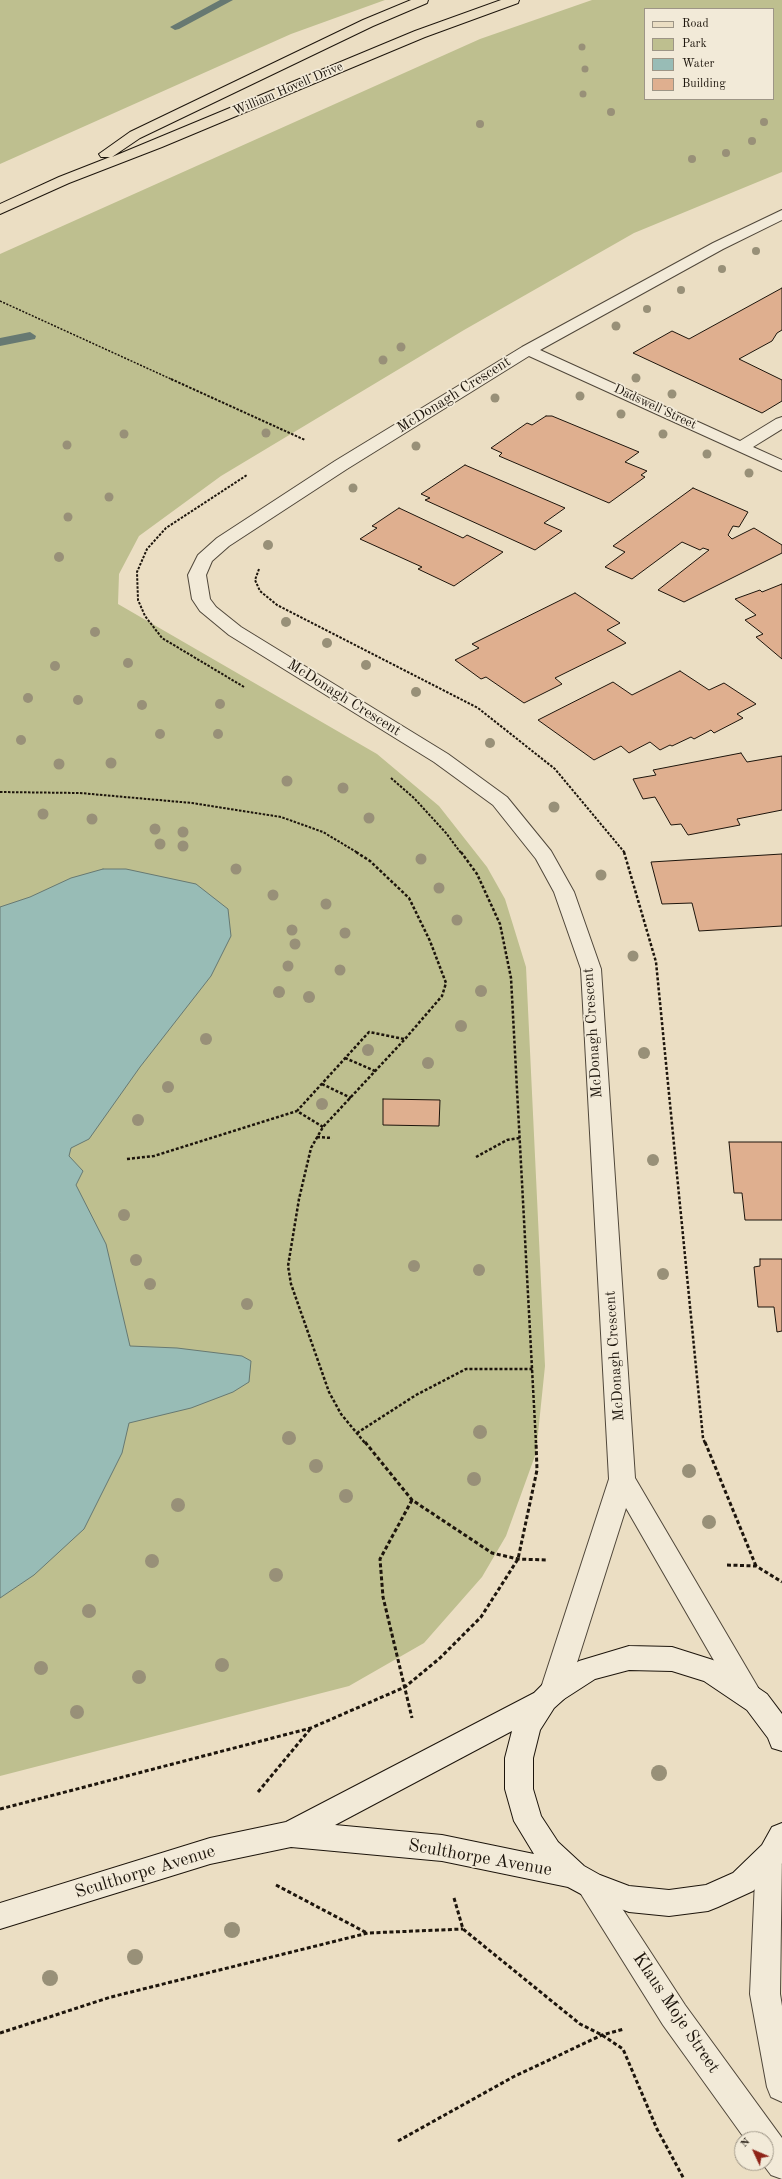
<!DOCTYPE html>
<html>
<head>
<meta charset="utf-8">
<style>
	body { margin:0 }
	#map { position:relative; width:782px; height:2179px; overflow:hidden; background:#ebdec3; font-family:"Old Standard TT",serif }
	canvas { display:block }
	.legend { position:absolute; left:644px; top:8px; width:130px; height:92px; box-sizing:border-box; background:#f2ead8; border:1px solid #9d9586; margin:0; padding:5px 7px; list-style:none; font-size:12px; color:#1d150c }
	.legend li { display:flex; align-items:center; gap:8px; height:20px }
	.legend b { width:20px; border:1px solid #9d9586 }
	.north { position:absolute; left:734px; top:2131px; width:40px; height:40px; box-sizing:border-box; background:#f2ead8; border:1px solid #9d9586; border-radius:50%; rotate:314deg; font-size:11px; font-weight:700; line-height:16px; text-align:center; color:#1d150c }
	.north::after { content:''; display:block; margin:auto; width:14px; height:18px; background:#8f2418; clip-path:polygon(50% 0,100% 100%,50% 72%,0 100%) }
</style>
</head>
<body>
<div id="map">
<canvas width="782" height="2179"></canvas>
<ul class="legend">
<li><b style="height:5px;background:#ebdec3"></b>Road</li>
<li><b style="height:11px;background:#bebf8f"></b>Park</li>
<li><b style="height:11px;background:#98bcb6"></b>Water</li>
<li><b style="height:11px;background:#dfaf8f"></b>Building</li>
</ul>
<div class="north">N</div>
</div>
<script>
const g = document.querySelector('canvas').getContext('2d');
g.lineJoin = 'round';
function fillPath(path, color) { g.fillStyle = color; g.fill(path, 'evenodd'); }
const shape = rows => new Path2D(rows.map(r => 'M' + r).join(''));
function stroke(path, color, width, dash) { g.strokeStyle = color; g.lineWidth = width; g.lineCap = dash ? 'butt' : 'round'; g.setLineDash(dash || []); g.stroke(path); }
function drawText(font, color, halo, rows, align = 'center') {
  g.font = font + ' "Old Standard TT",serif'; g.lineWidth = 3.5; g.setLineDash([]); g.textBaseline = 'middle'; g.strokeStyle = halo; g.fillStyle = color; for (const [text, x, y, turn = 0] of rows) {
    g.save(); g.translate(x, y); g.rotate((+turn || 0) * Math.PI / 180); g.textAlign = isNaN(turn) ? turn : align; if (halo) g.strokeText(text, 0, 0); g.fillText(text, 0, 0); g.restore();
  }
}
fillPath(shape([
	[0,0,385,0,291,34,0,164],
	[592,0,782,0,782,172,634,233,464,330,221,476,139,536,119,574,118,604,377,754,439,806,487,867,505,899,526,967,545,1366,536,1453,506,1536,482,1577,424,1643,349,1686,0,1776,0,254,480,39],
	[645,9,773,9,773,99,645,99]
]), '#bebf8f');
const water = shape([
	[103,869,126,869,196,884,228,909,231,936,211,976,140,1067,89,1139,71,1148,69,1156,83,1171,76,1185,106,1244,130,1346,177,1348,242,1356,251,1361,249,1382,233,1392,191,1408,129,1423,122,1453,84,1529,34,1575,0,1598,0,907,30,897,71,878,103,869]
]);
fillPath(water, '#98bcb6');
stroke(water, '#677972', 1);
fillPath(shape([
	[220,0,233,0,179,29,175,30,170,27,220,0],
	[30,332,36,336,35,339,0,346,0,338,30,332]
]), '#677972');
const building = shape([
	[782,288,782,330,777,333,772,341,739,359,782,380,782,401,762,413,633,353,672,331,689,339,782,288],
	[546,416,552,416,639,452,625,462,647,471,641,475,645,477,609,503,499,456,502,453,491,448,527,423,532,425,546,416],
	[465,465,565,508,544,523,562,531,535,550,425,500,430,498,421,494,465,465],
	[693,488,748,512,739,527,733,526,728,535,732,539,754,528,782,545,782,553,684,602,658,590,709,550,703,548,700,550,682,542,632,579,605,567,625,552,613,546,693,488],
	[399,508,463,538,467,535,503,552,454,586,418,569,422,567,360,539,377,528,372,526,399,508],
	[782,584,782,659,756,637,763,634,745,620,756,615,735,599,760,590,762,592,782,584],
	[575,593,620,623,607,630,626,643,555,678,562,684,524,703,486,677,481,679,455,660,479,648,472,644,575,593],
	[680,671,709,690,724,683,756,704,737,714,743,718,714,733,711,730,694,739,691,737,672,746,670,745,660,750,650,742,629,753,621,746,594,760,538,720,613,682,632,695,680,671],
	[741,753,747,762,782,756,782,810,737,819,740,825,688,835,681,824,671,825,655,797,643,799,633,779,656,775,653,770,741,753],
	[782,854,782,926,699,931,692,903,662,904,651,862,782,854],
	[383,1099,440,1100,439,1126,383,1125,383,1099],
	[729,1142,782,1142,782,1220,745,1220,742,1193,734,1193,729,1142],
	[760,1259,782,1259,782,1331,777,1332,774,1307,758,1307,754,1267,760,1266,760,1259]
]);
fillPath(building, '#dfaf8f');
stroke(building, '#1d150c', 1);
const street = shape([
	[782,210,782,220,723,249,540,350,740,441,776,419,782,417,782,429,753,447,782,460,782,471,529,356,347,469,229,546,212,561,206,575,210,599,216,607,241,627,448,754,507,797,551,851,574,892,601,969,635,1478,763,1696,759,1704,749,1708,739,1704,626,1508,568,1691,564,1699,554,1703,544,1699,540,1691,609,1479,581,969,554,892,536,859,493,805,434,762,229,635,200,611,192,599,188,575,198,555,217,538,335,461,522,347,713,243,782,210],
	[770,1844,780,1848,782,1852,780,1994,782,2006,782,2102,771,2097,767,2087,750,1994,756,1857,760,1848,770,1844],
	[591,1872,601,1876,685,2005,782,2138,782,2179,771,2175,762,2163,766,2163,766,2139,745,2139,663,2025,581,1894,577,1885,581,1876,591,1872]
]);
const secondary = shape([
	[629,1646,672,1647,713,1660,723,1664,767,1694,782,1714,782,1751,772,1748,768,1738,747,1710,704,1681,672,1671,629,1670,595,1679,564,1699,554,1708,540,1730,533,1758,533,1789,541,1816,558,1842,584,1866,600,1875,629,1886,669,1890,706,1885,733,1873,762,1845,772,1827,782,1823,782,1863,753,1891,718,1907,708,1911,669,1916,629,1912,581,1894,568,1887,442,1861,291,1847,210,1864,0,1929,0,1903,210,1838,286,1822,534,1693,544,1683,579,1661,629,1646],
	[512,1731,505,1758,505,1789,514,1821,534,1854,442,1835,335,1825,512,1731]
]);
const primary = shape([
	[411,0,428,0,427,3,373,26,140,138,112,157,415,31,501,0,519,0,518,3,425,37,162,147,69,183,0,214,0,204,59,177,110,157,101,157,99,154,130,132,363,20,411,0]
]);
stroke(street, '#50473a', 2);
stroke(secondary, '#1d150c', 2);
stroke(primary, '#1d150c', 2);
stroke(shape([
	[0,301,173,380]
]), '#1d150c', 1.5, [2, 1.5]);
stroke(shape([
	[171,379,305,440],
	[259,569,255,580,260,591,277,605,478,708,555,769,625,853],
	[244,687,162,638,145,616,138,600,137,572,147,549,166,528,247,475],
	[391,778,414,798,446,833,461,853],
	[0,792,80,793,192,803,281,817,323,832,358,853]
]), '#1d150c', 2, [2.5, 1.5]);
stroke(shape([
	[356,852,370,861,409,898,430,941,446,983,442,996,405,1039,323,1127,311,1148,299,1199,288,1266,291,1284,329,1392,341,1414,365,1443],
	[461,852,477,874,500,924,511,978,536,1443],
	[624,852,656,962,703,1438,705,1443],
	[345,1058,375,1071],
	[322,1084,351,1098],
	[323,1127,297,1111,369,1032,404,1039],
	[317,1137,332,1138],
	[476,1157,507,1140,520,1138],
	[127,1159,154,1156,297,1111],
	[357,1433,416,1395,466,1369,533,1369]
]), '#1d150c', 2.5, [3, 2]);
stroke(shape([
	[365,1442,412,1500,492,1553,518,1559,546,1560],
	[705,1442,756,1566],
	[412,1500,380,1559,383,1597,412,1718],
	[727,1565,756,1566,782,1582],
	[258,1792,311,1728],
	[0,1809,311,1728,405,1687,440,1658,481,1617,518,1559,537,1470,536,1442],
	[276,1885,367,1933],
	[454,1898,463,1929,580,2024,602,2035,623,2049,657,2129,684,2179],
	[0,2033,111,1997,368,1933,463,1929],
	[398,2141,513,2077,602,2035,624,2029]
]), '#1d150c', 3, [4, 2.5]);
fillPath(street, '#f2ead8');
fillPath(secondary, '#f2ead8');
fillPath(primary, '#ebdec3');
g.fillStyle = '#989078';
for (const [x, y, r] of [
	[582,47,3.5],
	[585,69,3.5],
	[583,94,3.5],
	[611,112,4],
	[764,122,4],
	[480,124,4],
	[752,141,4],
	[726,153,4],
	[692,159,4],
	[756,251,4],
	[722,269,4],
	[681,290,4],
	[647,309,4],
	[616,326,4.5],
	[401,347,4.5],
	[383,360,4.5],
	[636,378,4.5],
	[672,394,4.5],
	[580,396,4.5],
	[495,398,4.5],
	[621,414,4.5],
	[266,433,4.5],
	[124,434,4.5],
	[663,434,4.5],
	[67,445,4.5],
	[416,446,4.5],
	[707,454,4.5],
	[749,473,4.5],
	[353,488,4.5],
	[109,497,4.5],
	[68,517,4.5],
	[268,545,5],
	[59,557,5],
	[286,622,5],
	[95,632,5],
	[327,643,5],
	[128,663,5],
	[366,665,5],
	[55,666,5],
	[416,692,5],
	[28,698,5],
	[78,700,5],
	[220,704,5],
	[142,705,5],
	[160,734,5],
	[218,734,5],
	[21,740,5],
	[490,743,5],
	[111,763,5.5],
	[59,764,5.5],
	[287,781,5.5],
	[343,788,5.5],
	[554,807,5.5],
	[43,814,5.5],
	[369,818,5.5],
	[92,819,5.5],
	[155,829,5.5],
	[183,832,5.5],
	[160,844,5.5],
	[183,846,5.5],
	[421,859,5.5],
	[236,869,5.5],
	[601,875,5.5],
	[439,888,5.5],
	[273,895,5.5],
	[326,904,5.5],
	[457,920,5.5],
	[292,930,5.5],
	[345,933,5.5],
	[295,944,5.5],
	[633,956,5.5],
	[288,966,5.5],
	[340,970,5.5],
	[481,991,6],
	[279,992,6],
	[309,997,6],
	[461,1026,6],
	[206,1039,6],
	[368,1050,6],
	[644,1053,6],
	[428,1063,6],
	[168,1087,6],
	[322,1104,6],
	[138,1120,6],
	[653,1160,6],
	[124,1215,6],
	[136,1260,6],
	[414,1266,6],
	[479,1270,6],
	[663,1274,6],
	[150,1284,6],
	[247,1304,6],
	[480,1432,7],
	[289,1438,7],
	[316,1466,7],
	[689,1471,7],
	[474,1479,7],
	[346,1496,7],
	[178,1505,7],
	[709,1522,7],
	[152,1561,7],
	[276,1575,7],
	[89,1611,7],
	[222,1665,7],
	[41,1668,7],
	[139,1677,7],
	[77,1712,7],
	[659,1773,8],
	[232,1930,8],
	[135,1957,8],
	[50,1978,8]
]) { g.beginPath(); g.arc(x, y, r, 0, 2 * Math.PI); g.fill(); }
drawText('13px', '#1d150c', '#f2ead8', [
	["William Hovell Drive",288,89,-23],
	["Dadswell Street",655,407,25]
]);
drawText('15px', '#1d150c', '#f2ead8', [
	["McDonagh Crescent",454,395,-32],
	["McDonagh Crescent",344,698,32],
	["McDonagh Crescent",593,1033,-94],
	["McDonagh Crescent",615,1356,-94]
]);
drawText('18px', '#1d150c', '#f2ead8', [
	["Sculthorpe Avenue",480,1858,10],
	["Sculthorpe Avenue",145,1872,-17],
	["Klaus Moje Street",676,2013,56]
]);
</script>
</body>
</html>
